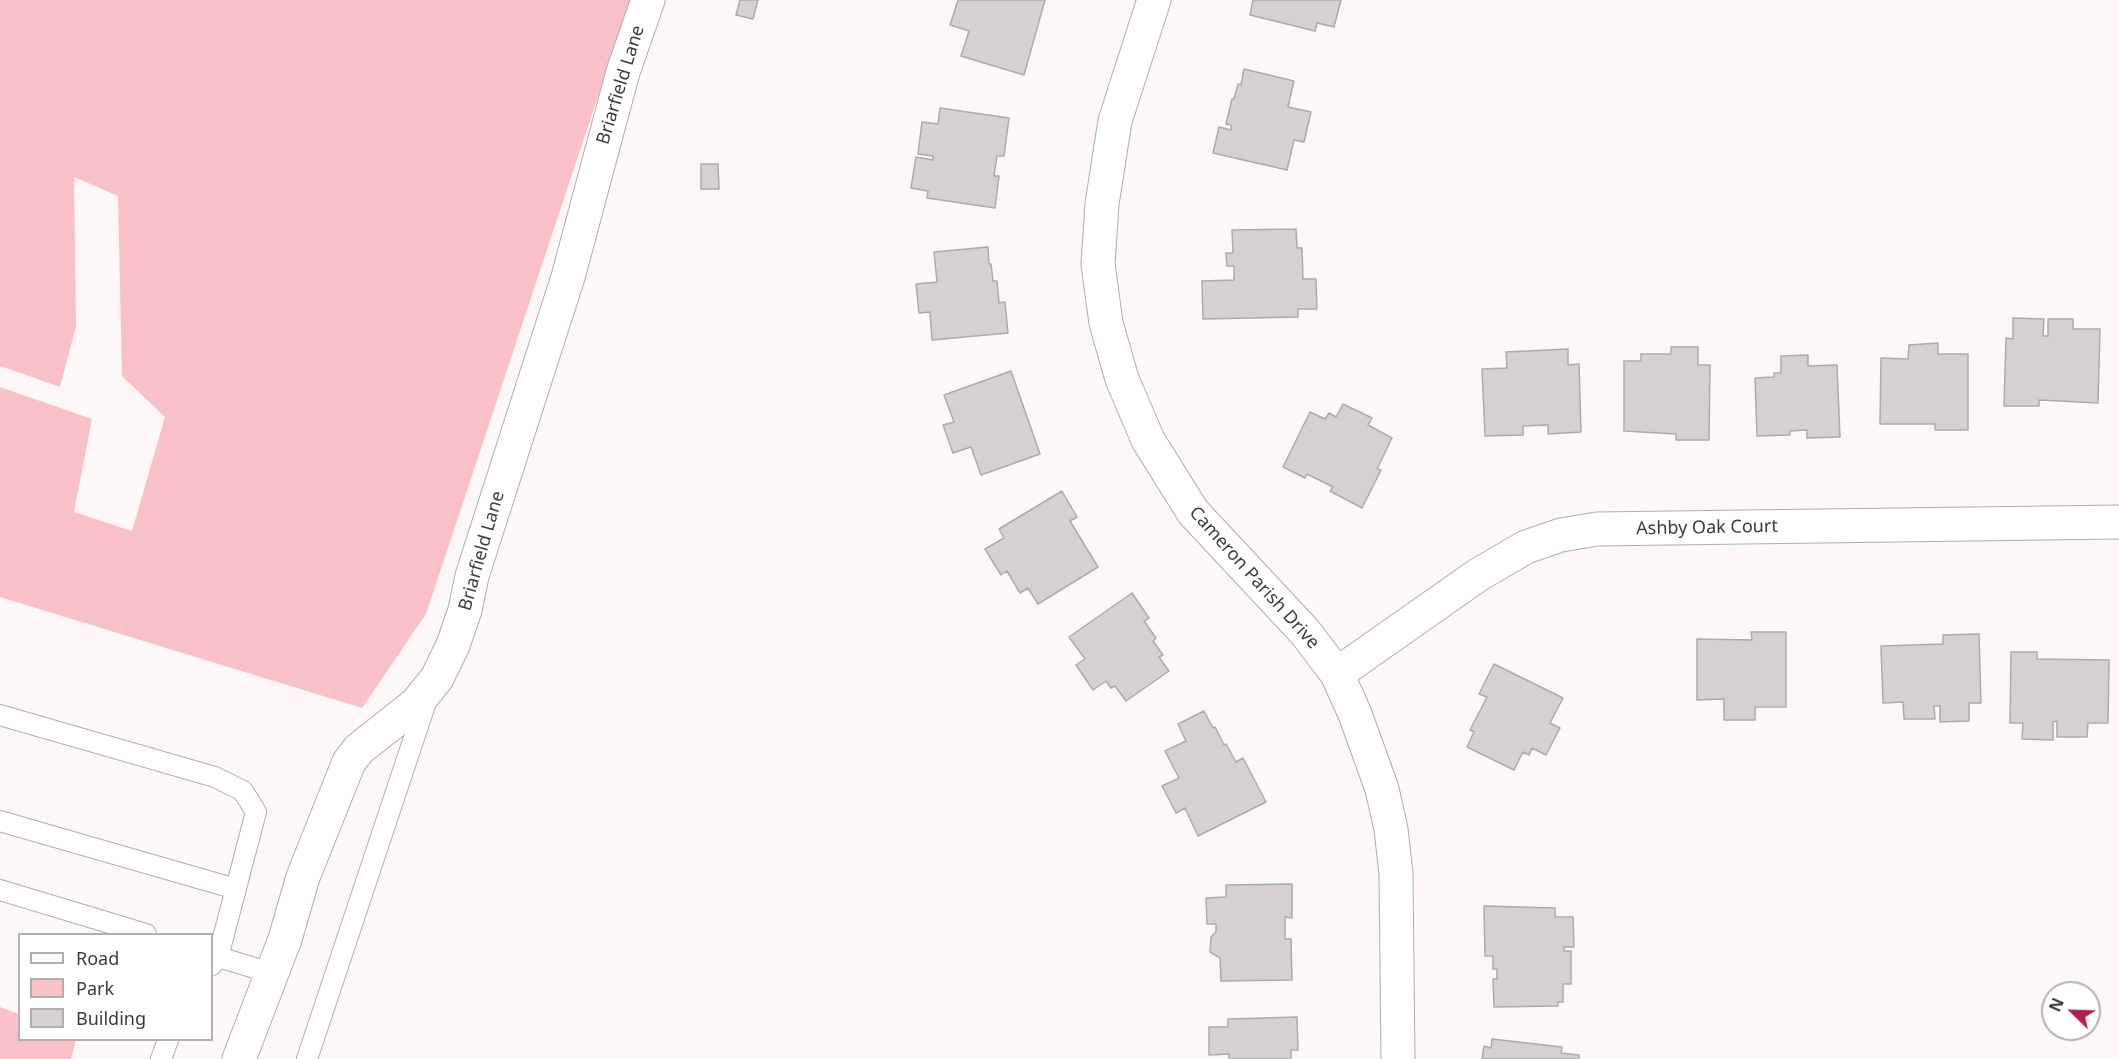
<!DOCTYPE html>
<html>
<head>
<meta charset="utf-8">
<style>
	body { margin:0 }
	#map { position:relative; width:2119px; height:1059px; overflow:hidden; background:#fdf7f7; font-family:"Noto Sans",sans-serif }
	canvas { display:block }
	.legend { position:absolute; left:18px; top:933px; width:195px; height:108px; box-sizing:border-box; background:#fff; border:2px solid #b1b0b0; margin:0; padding:8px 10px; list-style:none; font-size:18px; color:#3d3a3a }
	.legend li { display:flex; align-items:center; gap:12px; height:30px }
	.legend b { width:30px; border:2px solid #b1b0b0 }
	.north { position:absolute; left:2041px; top:981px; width:60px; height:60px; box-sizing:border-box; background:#fff; border:2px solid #b1b0b0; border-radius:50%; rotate:293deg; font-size:16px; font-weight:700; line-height:24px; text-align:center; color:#3d3a3a }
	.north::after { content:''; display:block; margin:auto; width:21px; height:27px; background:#b22049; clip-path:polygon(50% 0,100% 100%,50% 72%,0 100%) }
</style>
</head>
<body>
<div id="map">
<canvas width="2119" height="1059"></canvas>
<ul class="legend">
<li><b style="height:8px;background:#fff"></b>Road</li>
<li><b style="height:16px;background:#f8c1c7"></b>Park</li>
<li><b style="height:16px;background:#d6d0d0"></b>Building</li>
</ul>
<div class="north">N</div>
</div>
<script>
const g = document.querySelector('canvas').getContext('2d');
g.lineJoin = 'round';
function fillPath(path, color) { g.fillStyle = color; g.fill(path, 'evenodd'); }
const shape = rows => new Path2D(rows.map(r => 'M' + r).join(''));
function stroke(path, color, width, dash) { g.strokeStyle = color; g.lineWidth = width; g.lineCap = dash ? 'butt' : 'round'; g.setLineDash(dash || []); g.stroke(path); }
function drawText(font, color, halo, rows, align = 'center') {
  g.font = font + ' "Noto Sans",sans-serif'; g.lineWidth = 4.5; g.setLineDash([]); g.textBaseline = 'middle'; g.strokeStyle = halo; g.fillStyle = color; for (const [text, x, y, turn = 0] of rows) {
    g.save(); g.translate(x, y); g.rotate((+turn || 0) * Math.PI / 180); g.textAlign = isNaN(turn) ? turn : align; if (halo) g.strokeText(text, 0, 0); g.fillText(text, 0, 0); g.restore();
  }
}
fillPath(shape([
	[0,0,630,0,426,614,362,708,0,597,0,387,92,419,74,512,132,531,165,417,122,376,118,196,74,177,76,326,60,387,0,366],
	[0,1007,19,1014,20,1040,76,1040,71,1059,0,1059]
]), '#f8c1c7');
const building = shape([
	[740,0,758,0,753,19,736,15,740,0],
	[958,0,1045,0,1024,75,961,56,969,31,950,25,958,0],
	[1253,0,1341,0,1334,27,1317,23,1315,31,1250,15,1253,0],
	[1244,69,1294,81,1288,107,1311,112,1304,142,1294,140,1287,170,1213,153,1219,127,1231,130,1231,125,1226,124,1232,99,1234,99,1238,84,1241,85,1244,69],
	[940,108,1009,118,1004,156,997,156,994,176,999,176,995,208,927,198,928,191,911,188,916,157,933,160,933,156,918,154,922,122,938,124,940,108],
	[701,164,718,164,719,189,701,189,701,164],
	[1296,229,1297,248,1302,248,1303,279,1316,279,1317,309,1298,309,1298,317,1203,319,1202,281,1234,280,1234,266,1227,266,1226,253,1233,253,1232,230,1296,229],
	[988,247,989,264,991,264,993,281,997,281,999,303,1005,302,1008,333,932,340,930,312,919,313,916,284,937,282,934,252,988,247],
	[2013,318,2044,319,2043,336,2048,336,2048,319,2073,319,2073,329,2100,329,2098,403,2039,400,2039,406,2004,406,2006,338,2013,339,2013,318],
	[1938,343,1938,354,1968,354,1968,430,1935,430,1935,424,1880,424,1881,358,1908,359,1909,345,1938,343],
	[1671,347,1698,347,1698,365,1710,365,1709,440,1676,440,1676,434,1624,431,1624,361,1641,361,1641,354,1671,354,1671,347],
	[1568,349,1568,365,1579,364,1581,432,1548,434,1548,425,1523,426,1523,435,1485,436,1482,369,1507,368,1506,352,1568,349],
	[1808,355,1808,366,1837,365,1840,437,1807,438,1807,430,1790,431,1790,435,1757,436,1755,378,1774,377,1774,373,1781,373,1781,356,1808,355],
	[1011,371,1040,454,981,475,971,447,953,453,943,425,954,422,944,395,1011,371],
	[1343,404,1372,418,1368,425,1392,438,1377,469,1381,470,1362,508,1330,491,1333,487,1307,474,1305,478,1283,467,1310,412,1325,419,1329,413,1336,417,1343,404],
	[1062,491,1077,517,1070,521,1098,567,1038,604,1028,588,1020,593,1007,571,1001,575,985,549,1004,538,999,529,1062,491],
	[1132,593,1149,618,1144,621,1156,638,1153,641,1163,655,1159,657,1169,671,1126,701,1115,686,1111,688,1106,681,1093,690,1076,665,1085,659,1069,637,1132,593],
	[1751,632,1786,632,1786,707,1755,707,1755,720,1724,720,1724,699,1697,700,1697,639,1752,640,1751,632],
	[1979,634,1981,703,1969,703,1969,721,1940,722,1940,706,1934,706,1935,719,1904,719,1903,702,1883,703,1881,646,1943,644,1943,635,1979,634],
	[2011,652,2037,652,2037,659,2109,660,2108,723,2088,723,2087,737,2057,737,2057,721,2053,722,2053,740,2022,739,2023,723,2010,723,2011,652],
	[1494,664,1563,698,1550,723,1560,728,1546,755,1532,748,1529,755,1523,752,1514,770,1467,747,1474,732,1470,730,1487,697,1479,694,1494,664],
	[1204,711,1213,728,1215,727,1224,745,1226,744,1236,762,1243,758,1266,802,1198,836,1185,808,1176,813,1162,786,1179,778,1165,751,1186,741,1178,724,1204,711],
	[1292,884,1292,918,1285,917,1285,939,1291,939,1292,980,1221,981,1220,958,1210,952,1211,937,1216,932,1216,924,1207,924,1206,898,1226,897,1226,885,1292,884],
	[1484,906,1555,908,1555,917,1573,917,1574,947,1564,947,1564,951,1571,951,1571,984,1563,984,1563,1002,1558,1002,1558,1006,1494,1007,1493,979,1497,979,1497,969,1493,969,1493,956,1485,956,1484,906],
	[1297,1017,1298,1050,1291,1050,1291,1059,1229,1059,1229,1054,1209,1055,1209,1027,1228,1027,1228,1019,1297,1017],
	[1492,1039,1562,1047,1561,1053,1579,1055,1579,1059,1482,1059,1484,1046,1491,1048,1492,1039]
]);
fillPath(building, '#d6d0d0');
stroke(building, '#b0a9aa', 1.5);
const lane = shape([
	[0,715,215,777,243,791,256,812,218,957,212,965],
	[0,821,236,889],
	[0,890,146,934],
	[212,955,271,973],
	[161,1059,168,1040],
	[307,1059,427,699]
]);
const street = shape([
	[1154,0,1115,121,1102,204,1098,264,1106,323,1122,379,1148,440,1193,512,1305,632,1337,674,1355,714,1382,789,1391,829,1396,874,1398,1059],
	[1337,674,1478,575,1526,547,1561,535,1597,529,2119,522],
	[239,1059,285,939,303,877,349,762,359,749,416,704,437,678,453,645,465,610,472,576,568,277,623,72,648,0]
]);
stroke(lane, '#b2acac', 22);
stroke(street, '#b2acac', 35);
stroke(lane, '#fff', 20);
stroke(street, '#fff', 33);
drawText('18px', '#3d3a3a', '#fff', [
	["Briarfield Lane",621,85,-73],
	["Ashby Oak Court",1707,528,-1],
	["Briarfield Lane",482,551,-74],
	["Cameron Parish Drive",1254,578,48]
]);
</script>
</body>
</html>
